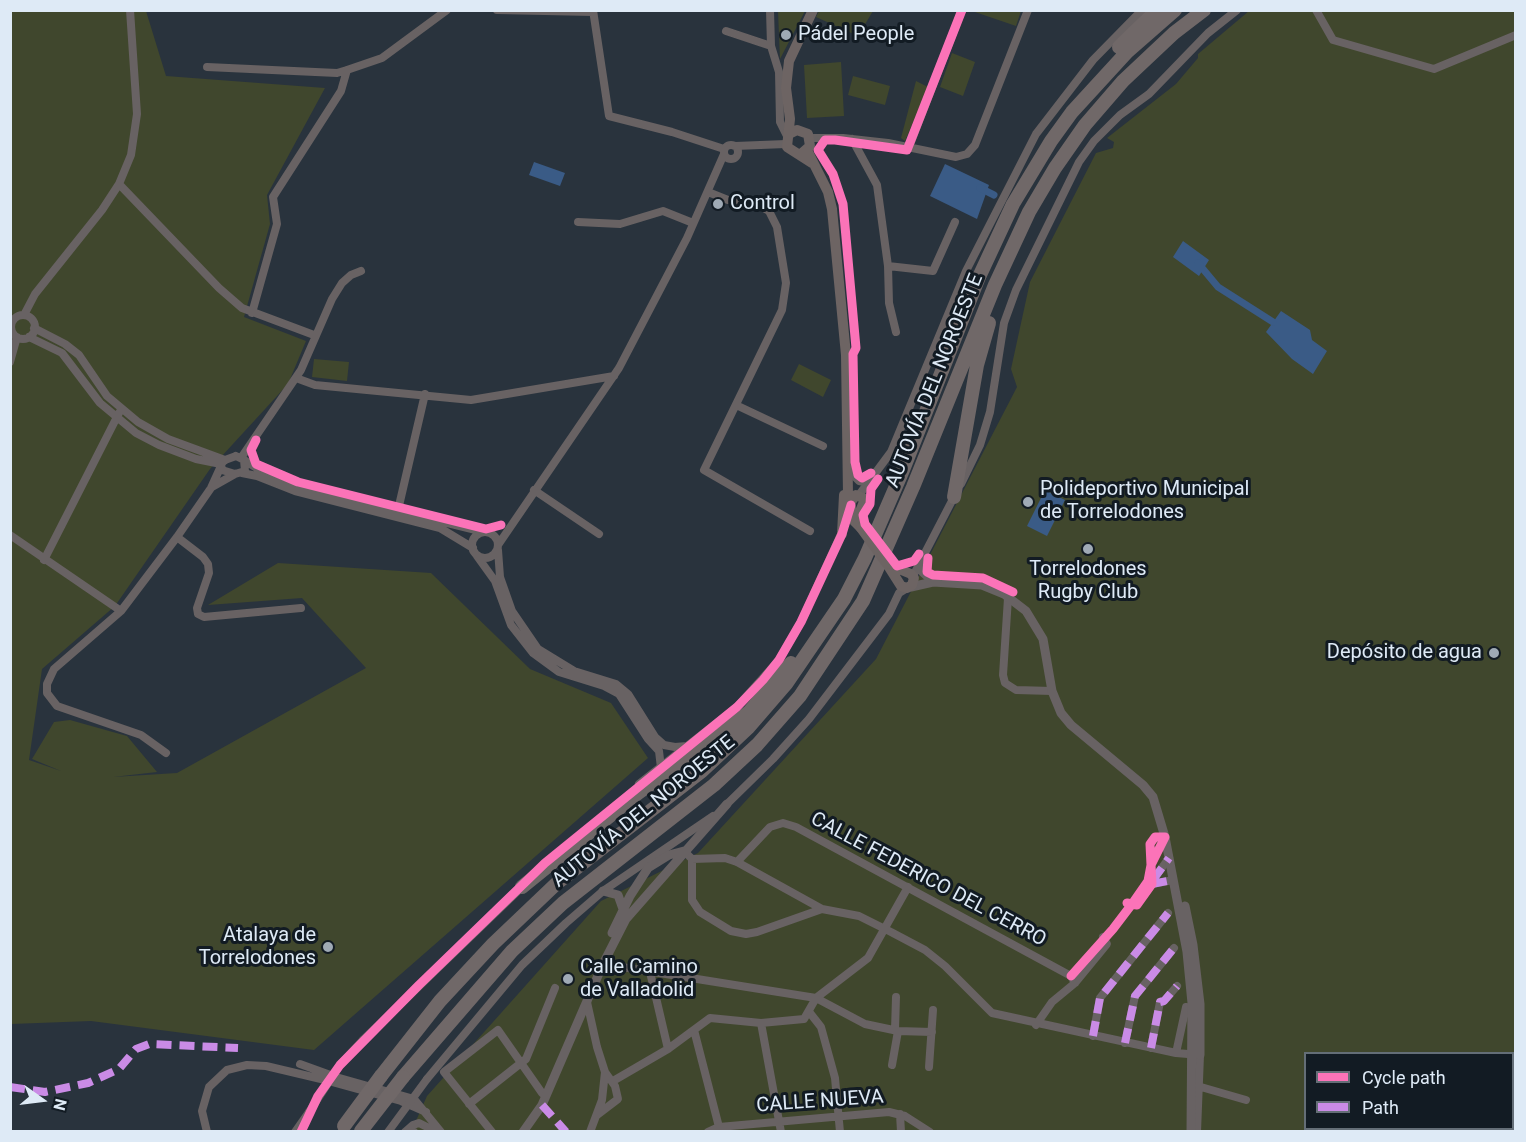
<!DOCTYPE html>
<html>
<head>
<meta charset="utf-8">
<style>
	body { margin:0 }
	#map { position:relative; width:1526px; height:1142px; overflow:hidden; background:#29333d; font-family:Roboto,sans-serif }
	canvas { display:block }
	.frame { position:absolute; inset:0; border:12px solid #deeaf6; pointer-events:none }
	.legend { position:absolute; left:1304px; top:1052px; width:210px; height:78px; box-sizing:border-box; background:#121b23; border:2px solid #646e77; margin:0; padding:8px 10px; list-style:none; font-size:18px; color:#deeaf6 }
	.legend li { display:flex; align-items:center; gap:12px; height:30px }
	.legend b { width:30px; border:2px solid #646e77 }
	.north { position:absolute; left:12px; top:1070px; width:60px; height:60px; -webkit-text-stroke:4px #121b23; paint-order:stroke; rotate:104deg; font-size:16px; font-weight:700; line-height:24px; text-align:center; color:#deeaf6 }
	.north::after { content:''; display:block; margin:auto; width:21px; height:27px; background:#deeaf6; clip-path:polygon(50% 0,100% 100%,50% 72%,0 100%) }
</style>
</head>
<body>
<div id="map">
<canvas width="1526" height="1142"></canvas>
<div class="frame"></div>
<ul class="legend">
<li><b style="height:8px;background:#fb73b8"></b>Cycle path</li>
<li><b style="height:8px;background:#ca8be6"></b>Path</li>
</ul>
<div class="north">N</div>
</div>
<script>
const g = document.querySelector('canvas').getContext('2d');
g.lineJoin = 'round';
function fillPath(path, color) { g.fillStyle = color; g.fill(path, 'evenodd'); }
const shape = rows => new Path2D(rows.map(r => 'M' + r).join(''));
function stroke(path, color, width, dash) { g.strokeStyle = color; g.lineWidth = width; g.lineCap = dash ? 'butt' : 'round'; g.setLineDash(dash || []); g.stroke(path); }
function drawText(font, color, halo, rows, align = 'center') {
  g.font = font + ' Roboto,sans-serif'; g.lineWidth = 6; g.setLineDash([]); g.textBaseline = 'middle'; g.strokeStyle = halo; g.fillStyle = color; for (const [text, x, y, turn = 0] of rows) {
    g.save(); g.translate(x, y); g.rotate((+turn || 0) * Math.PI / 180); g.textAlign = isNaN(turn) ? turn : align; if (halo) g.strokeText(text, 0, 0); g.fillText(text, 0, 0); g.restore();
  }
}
fillPath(shape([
	[10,11,146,11,166,76,325,88,267,195,270,224,244,317,306,341,288,384,210,469,115,606,42,669,29,760,61,771,32,759,54,722,70,720,127,736,157,772,113,777,177,773,366,668,302,598,208,605,278,563,431,573,530,669,611,703,648,758,314,1050,91,1021,11,1024],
	[778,11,805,11,780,59],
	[819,11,873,11,858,36,816,17],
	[972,11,1021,10,1021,11,1016,26],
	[1249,11,1515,11,1515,1131,411,1132,427,1096,601,901,698,853,876,659,1017,387,1011,369,1030,282,1096,153,1113,148,1114,142,1107,138,1176,84,1198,58,1198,54],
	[1306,1054,1512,1054,1512,1128,1306,1128],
	[952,53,975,62,963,96,940,87],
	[841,62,844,116,807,118,804,65],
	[853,76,890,86,885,105,848,95],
	[916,81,928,87,905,141,901,138],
	[314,359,349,362,347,381,312,377],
	[799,364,831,380,823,397,791,380]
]), '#40472d');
fillPath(shape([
	[534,162,565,173,560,186,529,175],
	[945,164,989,185,977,219,930,196],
	[1183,241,1209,260,1199,276,1173,257],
	[1281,311,1310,330,1312,340,1327,351,1313,374,1292,359,1266,332],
	[1045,490,1065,500,1047,536,1027,526]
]), '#3a5b86');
stroke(shape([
	[980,188,994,195],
	[1198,263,1218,287,1273,322]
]), '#3a5b86', 7);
stroke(shape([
	[497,10,593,12],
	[593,10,609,116,672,132,724,149],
	[770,10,771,46,779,72,780,122,787,136],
	[1316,10,1333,40,1434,69,1516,35],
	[726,31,771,46],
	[207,67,337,73,347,70,382,58,447,10],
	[810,138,843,138,888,143,956,157,967,154,975,145,1028,10],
	[852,139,877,185,888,266,889,303,896,332],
	'724 152a7 7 0 1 1 14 0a7 7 0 1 1-14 0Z',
	[735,146,786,144],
	[909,147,962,10],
	[119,184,219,288,242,308,314,335],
	[708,192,728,200,753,202,769,211,777,227,786,283,782,310,704,470,810,531],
	[578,222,620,224,663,211,693,223],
	[888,266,933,271,955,222],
	[252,313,277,224,273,197,341,91,347,70],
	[24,315,35,294,102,210,119,184,131,155,137,114,130,10],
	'11 327a12 12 0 1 1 24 0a12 12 0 1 1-24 0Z',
	[34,328,65,344,79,355,107,396,138,422,168,439,225,460],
	[29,337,62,353,100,403,136,433,159,445,196,459,221,464],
	[10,362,17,337],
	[296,378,315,385,471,400,614,376],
	[736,405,823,446],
	[236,456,244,460,245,471,235,474,222,470,221,464,225,460,236,456],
	[241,458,301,370,332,299,342,283,351,275,361,271],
	[244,460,260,470,297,486,484,532],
	[242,473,257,476,295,491,440,528,473,548],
	[852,474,859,481,869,483],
	[961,484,980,445,990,412,1004,323,1016,290,1079,162,1094,141,1120,115,1149,94,1208,33,1237,10],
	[212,487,235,474],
	[534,490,599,534],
	[859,495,891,452,966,271,1036,134,1093,60,1142,10],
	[398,510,425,394],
	'472 545a13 13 0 1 1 26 0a13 13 0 1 1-26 0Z',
	[10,535,121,611],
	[177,537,203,557,208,564,209,573,197,608,198,614,204,617,301,608],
	[498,545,619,368,687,238,724,154],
	[498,550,500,577,512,611,538,649,574,671,616,684,628,694,655,737,664,745,675,747,687,746],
	[477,556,495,581,511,625,533,653,559,672,604,686,619,694,648,739,659,751,661,768],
	[44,560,119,413],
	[922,562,922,572,933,582],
	[913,576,955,495],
	[1008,598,1003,675,1005,683,1016,690,1052,691],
	[166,753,141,735,57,706,47,693,47,684,54,669,121,611,177,537,211,488,221,466],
	[639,784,737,707,779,660,801,622,843,530],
	[725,806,773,759,809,719,889,614,899,593,907,588],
	[684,851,692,859,692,900,700,912,731,931,746,934,757,932,822,909],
	[692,859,725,858,737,862,822,909,859,916,891,932,925,950,945,966,992,1013,1176,1053,1200,1055,1197,1132],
	[737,862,770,827,783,823,796,827,1071,976,1075,983],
	[1153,880,1169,858],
	[1152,884,1173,880],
	[1127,903,1137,905,1152,884,1151,865,1165,837],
	[603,964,816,998,865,1024,898,1031,932,1032],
	[650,972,668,1049],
	[587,1002,597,1047,605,1072,615,1086,618,1099,597,1115],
	[810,1013,821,1027,835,1078,840,1132],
	[761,1023,781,1132],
	[1036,1025,1052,1002,1075,983,1107,944,1103,937],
	[694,1030,719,1127],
	[895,1030,896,997],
	[1093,1036,1100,998,1168,913],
	[363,1040,524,885],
	[1125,1043,1135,996,1174,948],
	[1151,1048,1160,1002,1164,1001,1177,986],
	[1176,1053,1186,1007],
	[300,1064,336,1077,414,1099,441,1132],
	[892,1065,898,1031],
	[929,1067,933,1010],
	[427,1079,522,965,566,923,603,891,713,816],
	[613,1081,668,1049,710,1018,761,1023,804,1019,816,998,868,958,908,887],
	[1194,1085,1246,1100],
	[469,1104,526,1059,555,988],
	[900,1114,901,1132],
	[207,1132,202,1111,209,1087,227,1070,247,1065,266,1066,321,1079,401,1101,426,1112],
	[295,1132,309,1112],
	[405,1132,413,1125,419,1123,437,1132],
	[413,1132,414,1132],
	[492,1132,444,1072,498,1030,542,1093],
	[590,1132,602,1100,605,1072],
	[708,1132,719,1127,889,1112,905,1116,930,1132]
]), '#686263', 8);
stroke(shape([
	[911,587,933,582,982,585,1004,594,1026,611,1043,639,1052,691,1061,713,1071,725,1143,785,1153,797,1165,837,1187,952,1192,1003,1191,1132],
	[603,891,618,895,623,909],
	[1185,906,1193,945,1200,1004,1200,1055],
	[612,933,630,896,648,868,669,855,684,851],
	[523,1132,542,1105,603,964,626,919,727,804]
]), '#686263', 9);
stroke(shape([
	[789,134,797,130,808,134,810,146,801,154],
	[807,150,828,192,832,209,846,355,848,495,854,521,861,528],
	[812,163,787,147,790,119,786,88,789,61,813,10],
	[850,503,856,495,865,499,859,514,861,527],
	[842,534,844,495],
	[887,564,911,574,914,578,912,585,907,588,901,586,887,564]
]), '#6d6463', 10);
stroke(shape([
	[1119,47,1157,10],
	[954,497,977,365,989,323],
	[522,887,638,793,724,732,749,712,791,663],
	[381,1076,440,1001,493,944,557,883,702,771,748,728,786,684,844,599,865,558,903,470,979,277,1013,204,1051,141,1072,112,1127,52,1175,10],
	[403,1077,512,951,563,903,714,785,757,745,800,696,863,601,913,487,995,285,1029,212,1055,168,1085,125,1123,81,1174,33,1204,10]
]), '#706868', 14);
stroke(shape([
	[309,1112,340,1065,363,1040],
	[388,1132,427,1079]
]), '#686263', 8);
stroke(shape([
	[861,528,887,564]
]), '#6d6463', 10);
stroke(shape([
	[344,1126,381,1076],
	[361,1131,403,1077]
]), '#706868', 14);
stroke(shape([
	[1153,880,1169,858],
	[1152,884,1173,880],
	[1093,1036,1100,998,1168,913],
	[1125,1043,1135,996,1174,948],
	[1151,1048,1160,1002,1164,1001,1177,986],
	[10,1087,45,1092,88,1083,119,1069,136,1049,149,1044,238,1048],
	[542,1105,566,1132]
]), '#ca8be6', 8, [15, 8]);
stroke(shape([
	[256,440,251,450,256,464,298,482,486,529,501,525],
	[871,473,862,478,858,475,855,462,853,354,856,348,843,204,833,174,818,150,825,140,835,140,907,150,962,10],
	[878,479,871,489,870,504,863,515,865,524,897,566,914,561,919,554],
	[928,558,927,572,933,575,983,578,1013,592],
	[1071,976,1113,929,1132,904,1148,881,1151,865,1150,844,1155,837,1165,837,1151,865,1152,884,1137,905,1127,903],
	[301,1132,318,1096,340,1065,419,985,545,863,737,707,763,680,779,660,801,622,842,534,851,505]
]), '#fb73b8', 9);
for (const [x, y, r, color] of [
	[786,35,6,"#9faab5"],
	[718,204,6,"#9faab5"],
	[1028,502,6,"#9faab5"],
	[1088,549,6,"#9faab5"],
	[1494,653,6,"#9faab5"],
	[328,947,6,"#9faab5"],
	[568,979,6,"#9faab5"]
]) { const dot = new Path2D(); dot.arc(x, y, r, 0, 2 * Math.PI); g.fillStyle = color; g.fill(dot); stroke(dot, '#121b23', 2); }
drawText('20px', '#deeaf6', '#121b23', [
	["Pádel People",798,35],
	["Control",730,204],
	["Polideportivo Municipal",1040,490],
	["de Torrelodones",1040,513],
	["Torrelodones",1088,570,"center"],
	["Rugby Club",1088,593,"center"],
	["Depósito de agua",1482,653,"right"],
	["Atalaya de",316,936,"right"],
	["Torrelodones",316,959,"right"],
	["Calle Camino",580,968],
	["de Valladolid",580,991]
], 'left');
drawText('20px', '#deeaf6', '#121b23', [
	["AUTOVÍA DEL NOROESTE",935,381,-68],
	["AUTOVÍA DEL NOROESTE",644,812,-39],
	["CALLE FEDERICO DEL CERRO",928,880,28],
	["CALLE NUEVA",820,1102,-4]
]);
</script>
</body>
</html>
